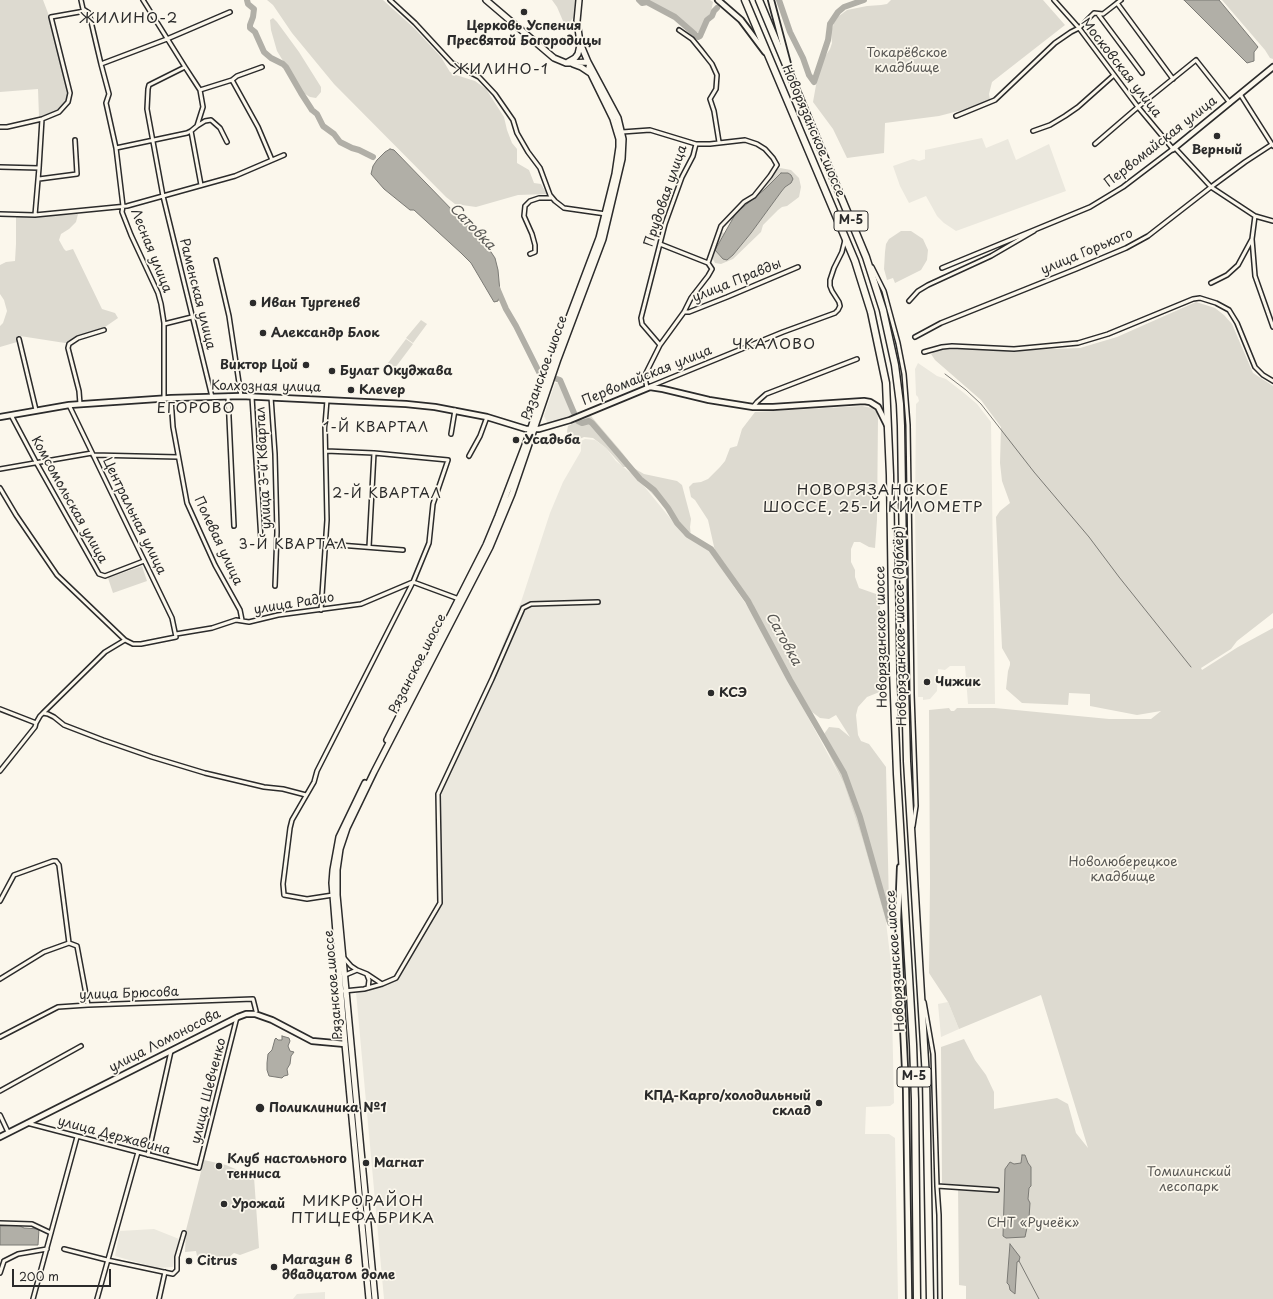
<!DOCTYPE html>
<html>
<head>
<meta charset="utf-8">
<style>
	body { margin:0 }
	#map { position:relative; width:1273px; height:1299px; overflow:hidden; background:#fbf7ec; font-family:"Playpen Sans",sans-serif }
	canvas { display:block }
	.scale { position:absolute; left:12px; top:1269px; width:99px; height:18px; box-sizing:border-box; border:2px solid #2b2b2b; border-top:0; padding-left:5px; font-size:12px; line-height:14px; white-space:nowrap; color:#2b2b2b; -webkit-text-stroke:3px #fbf7ec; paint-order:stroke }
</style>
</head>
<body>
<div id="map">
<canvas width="1273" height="1299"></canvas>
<div class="scale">200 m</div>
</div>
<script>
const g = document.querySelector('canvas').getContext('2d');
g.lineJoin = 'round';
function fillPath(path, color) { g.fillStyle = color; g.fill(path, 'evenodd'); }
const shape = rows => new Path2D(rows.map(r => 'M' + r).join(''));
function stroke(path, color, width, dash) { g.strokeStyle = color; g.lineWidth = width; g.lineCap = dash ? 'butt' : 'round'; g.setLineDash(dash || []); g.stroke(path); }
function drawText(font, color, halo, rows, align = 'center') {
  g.font = font + ' "Playpen Sans",sans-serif'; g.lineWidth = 3.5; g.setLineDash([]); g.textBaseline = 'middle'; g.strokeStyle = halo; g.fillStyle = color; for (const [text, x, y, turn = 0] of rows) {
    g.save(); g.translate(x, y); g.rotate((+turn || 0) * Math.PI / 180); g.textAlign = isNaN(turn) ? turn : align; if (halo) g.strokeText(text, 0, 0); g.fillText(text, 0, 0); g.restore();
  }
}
fillPath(shape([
	[982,138,986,148,1008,139,1016,160,1049,144,1066,191,956,231,944,223,937,216,926,196,909,203,900,186,893,166,913,159,919,161,925,159,925,150],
	[918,363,937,376,946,379,964,393,977,404,991,422,995,704,968,704,965,666,950,666,945,670,938,669,937,691,930,699,923,700,923,697,918,697,915,512,916,404,919,401,918,397,916,395,915,369],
	[555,383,559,383,573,414,548,424,544,416],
	[585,439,595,440,606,448,616,461,639,480,683,534,708,549,752,613,844,784,862,838,886,922,891,963,894,1103,890,1106,866,1107,865,1134,889,1134,895,1138,898,1299,384,1299,356,992,395,981,440,901,438,794,490,685,502,646,521,602,550,513,563,482,581,451,581,441],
	[948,1002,959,1029,941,1037,938,1004],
	[154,1229,179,1239,173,1267,157,1268,115,1256,120,1231],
	[325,1292,325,1299,293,1299,297,1294]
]), '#ebe8de');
fillPath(shape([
	[0,0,43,0,48,13,67,90,67,100,59,109,39,117,38,89,0,92],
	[267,0,383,0,414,28,441,57,450,72,456,75,475,81,486,89,504,117,507,130,512,143,517,149,517,163,529,170,534,183,541,184,547,194,518,195,476,207,455,204,446,197,334,84,292,33,273,5],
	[552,0,575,0,573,18,570,22,564,23,563,21,557,7],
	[644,0,710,0,713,2,711,12,706,19,701,29,699,32,696,32,693,30,676,15],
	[891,0,1043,0,1065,25,992,82,989,94,990,100,970,108,939,116,885,123,884,153,847,158,833,129,813,102,818,74,824,58,830,49,832,43,831,32,834,23,839,16,847,10,867,6,881,5,887,4],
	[1222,0,1273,0,1273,59,1270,58,1265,50],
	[273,18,277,22,299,52,321,87,321,92,316,98,310,97,302,92,277,51,271,30,270,20],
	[780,168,791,170,799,178,801,187,799,197,787,206,782,207,778,210,763,225,761,232,733,259,721,264,715,263,712,257,719,235,722,232,724,233,715,250,720,256,733,255,751,233,781,192,785,187,791,183,765,189,760,194,772,178,773,172],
	[78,214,76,222,69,229,61,234,59,240,64,249,66,251,73,249,102,309,115,313,118,318,105,327,77,337,69,342,65,343,20,336,17,336,17,342,0,347,0,326,3,323,7,311,4,300,0,294,0,265,6,262,15,261,16,244,16,217],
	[901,231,911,231,923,239,928,250,927,260,921,270,895,283,893,278,887,280,884,269,885,252,886,244,889,239],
	[1196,302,1215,308,1224,315,1232,324,1253,373,1273,386,1273,613,1237,641,1231,649,1201,668,1202,670,1238,647,1273,628,1273,1299,966,1299,966,1286,959,1285,958,1185,942,1183,941,1047,964,1039,975,1060,986,1075,994,1092,994,1109,1057,1098,1068,1104,1076,1133,1088,1148,1041,995,959,1029,948,1002,929,973,930,883,929,710,949,708,951,711,954,711,957,708,995,708,1109,719,1151,719,1161,711,1137,715,1090,706,1090,694,1069,693,1068,705,1022,703,1006,689,1008,671,1010,665,1010,662,1002,648,996,517,1000,511,1010,503,1002,481,1000,463,1001,427,981,400,935,360,931,354,937,350,964,349,1023,350,1080,348,1117,337],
	[421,320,427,324,413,343,406,338],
	[406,339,413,344,395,368,388,363],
	[862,406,872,408,877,412,878,419,877,520,875,548,869,547,860,542,854,542,851,549,851,562,855,570,855,577,859,588,879,595,887,689,867,697,858,707,856,715,858,735,861,741,869,744,886,767,889,907,890,911,888,921,886,922,862,838,844,784,824,744,824,734,829,727,839,728,850,737,836,715,829,719,820,718,812,712,793,682,772,643,754,610,753,604,715,551,708,520,695,500,691,497,689,487,693,483,701,482,708,479,720,467,725,461,730,448,737,446,742,429,755,412],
	[587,416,591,416,620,450,628,460,629,464,627,467,623,467,606,448,593,438,584,437,575,441,568,436,567,431,568,426],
	[632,467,644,474,677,481,682,485,691,519,690,527,691,536,684,534,666,508,631,472,630,469],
	[142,566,147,581,113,593,108,578],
	[204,1160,226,1165,254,1177,259,1248,240,1255,234,1253,222,1263,197,1256,196,1251,185,1252,186,1230]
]), '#dddad0');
const water = shape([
	[1184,0,1219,0,1258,47,1254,52,1254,61,1247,63,1184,0],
	[390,149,394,150,487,246,495,258,498,270,500,292,498,301,494,302,471,263,461,253,414,210,410,210,384,189,371,174,373,166,377,160,385,152,390,149],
	[781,173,788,173,791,175,793,179,791,183,785,187,781,192,751,233,733,255,727,260,723,259,715,250,736,213,765,189,781,173],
	[282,1036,289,1038,290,1041,288,1046,290,1051,294,1052,291,1056,290,1064,287,1069,288,1075,284,1076,282,1078,269,1076,267,1070,267,1063,268,1054,272,1050,275,1039,276,1038,278,1040,282,1040,282,1036],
	[1022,1155,1025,1155,1028,1163,1031,1167,1031,1186,1029,1188,1028,1199,1030,1203,1029,1218,1025,1237,1006,1238,1003,1236,1005,1169,1010,1162,1014,1164,1021,1163,1022,1155],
	[18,1225,24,1228,39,1229,38,1245,0,1245,0,1226,18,1225],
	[1010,1244,1020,1257,1019,1261,1017,1262,1015,1294,1010,1290,1009,1285,1007,1283,1010,1244]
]);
fillPath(water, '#b1afa7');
stroke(water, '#7b7a75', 1);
stroke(shape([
	[945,374,966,390,981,404,1034,472,1089,537,1119,577,1191,667],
	[1019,1261,1039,1299]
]), '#7b7a75', 1);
stroke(shape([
	[247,0,248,4,254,9,253,17,250,25,250,28,255,32,264,52,271,58,283,64,286,67,301,93,312,110,317,114,323,126,334,134,340,142,352,148,359,150,373,157],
	[639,0,642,3,647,2,675,17,698,37,700,36,707,20,712,16,714,11,717,8],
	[779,0,790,32,803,58,809,75,814,82,828,40,830,24,838,12,844,7,864,0],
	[497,288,506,309,516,326,539,372,542,375],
	[557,379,560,380,574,413],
	[578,421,582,423,589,421,592,423,640,479,654,490,668,508,677,523,688,535,711,549,748,601,790,680,844,773,860,817,890,923]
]), '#b1afa7', 6);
const street = shape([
	[81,0,83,9,89,13,101,64],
	[143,0,185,67,200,90],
	[390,0,415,23,452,63,479,77,495,94,513,120,517,133,528,152,540,168,550,195,555,201,564,208,606,214],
	[1117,3,1173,79],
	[1098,14,1142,73],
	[679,30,692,39,701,50,712,64,717,75,716,89,710,99,714,111,719,142],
	[185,67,149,85,148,89,147,109,163,196,212,397],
	[232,80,258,127,272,160],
	[1240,94,1273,146],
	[956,116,995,100,1055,43,1071,32,1079,28,1094,13,1103,14,1121,0],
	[197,126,205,121,211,120,220,128,227,142],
	[0,127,7,127,42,119,59,112,68,102,70,93,51,17,85,11],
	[191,131,201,185],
	[1033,131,1050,125,1065,116,1078,107,1114,75],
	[622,132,650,130,696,144,710,144,745,140,757,144,765,149,773,158,777,165,770,176,754,196,744,202,721,226,708,263],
	[1095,144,1138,107,1196,60,1230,103],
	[116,148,187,133,191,131,197,126,203,107,200,90,232,80,237,76,262,67],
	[1175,148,1211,187,1255,216,1273,221],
	[0,167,39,168,35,215],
	[39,168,42,119],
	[39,179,77,174,75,140],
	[0,214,35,215,127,206,235,176,284,155],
	[1252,239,1255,276,1273,327],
	[660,244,708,263],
	[530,254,535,252,535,245,532,234,524,216,525,206,530,201,539,198,552,198],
	[216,260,229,316,241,396],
	[872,267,884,291,898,343,904,374,908,425,912,694,916,806,913,826],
	[942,268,1090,207,1123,187,1173,149,1138,107,1079,28,1054,0],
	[1211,283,1227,275,1238,265,1252,239,1255,216],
	[909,301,918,291,928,285,991,256,1034,231],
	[684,312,689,312,727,297,798,267],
	[164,324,192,317],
	[915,337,941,323,1076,269,1126,248,1148,236,1211,187,1245,162,1271,145],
	[19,339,36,410],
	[660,345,642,324,641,318,665,224,682,177,693,156,696,144],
	[924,352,942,347,952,346,1014,349,1078,343,1108,334,1193,299,1200,298,1216,303,1229,310,1237,323,1255,367,1263,375,1273,381],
	[651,386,783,332,835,313,838,310,840,306,839,302,832,291,830,286,830,280,834,268,842,252,845,240],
	[647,388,645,377,646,373,660,345,684,312,691,298,708,276,712,269,708,263],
	[228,396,234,526],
	[252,397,261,540],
	[271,397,275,454,277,532,275,586],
	[171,398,173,427,187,503,215,565,240,610,242,620],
	[164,399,164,323,161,304,158,293,131,235,122,212,123,206,116,148,106,103,109,94,101,64,167,39,230,12],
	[80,404,79,391,68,348,69,344,78,338,104,330],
	[753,407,757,402,766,394,857,359],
	[11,415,36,462,99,574,105,576,144,561],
	[451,434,455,410],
	[326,451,374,453,448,460,433,504,429,543,413,582,317,771,314,782,292,820,290,828,283,884,284,895,307,899,333,895],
	[93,455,178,457],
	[469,456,480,436,487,417],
	[0,469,92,453],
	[0,488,16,515,57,575,125,640,133,644,141,644,176,637,172,618,69,405],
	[326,544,403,550],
	[369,547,374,453],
	[321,610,327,520,325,425,327,400],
	[176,634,212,628,236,620,249,622,278,615,361,604,413,582,459,599],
	[0,709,36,723,35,727,0,771],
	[43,713,105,652,125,640],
	[36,723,40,716,43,713,48,714,54,717,64,725,103,740,152,757,205,773,264,787,283,789,306,795],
	[0,901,14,875,53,861,56,861,59,865,69,943],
	[344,958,351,966,357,970],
	[345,975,357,970,367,974,382,984],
	[367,975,369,980,368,988],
	[0,979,44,952,69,943,77,946,88,1005],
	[344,991,364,989,382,984,396,978,440,903,438,794,492,679,523,608,531,604,598,602],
	[924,1002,933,1054,937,1186,939,1215,940,1299],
	[0,1037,58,1007,88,1005,253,999,256,1011],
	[0,1091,81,1046],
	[0,1115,8,1132],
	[27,1123,199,1168,237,1017],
	[148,1155,171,1051],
	[937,1186,997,1190],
	[0,1223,32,1224,51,1233],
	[64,1249,107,1260,173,1274,177,1270,177,1257,184,1233],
	[4,1261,18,1254,47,1249],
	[0,1273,4,1261],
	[33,1299,77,1137],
	[97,1299,138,1152],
	[159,1299,165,1272]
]);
const secondary = shape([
	[718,0,741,20,765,52],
	[771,0,788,64],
	[1173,149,1273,67],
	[0,417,69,405,171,398,241,396,406,404,435,407,487,417,526,429,539,429,570,420,650,387,663,389,709,400,753,407,773,407,864,401,870,402,878,407,887,425],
	[900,867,898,920,906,1090,909,1299],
	[0,1137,238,1017,246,1014,255,1014,272,1020,312,1041,345,1044]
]);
const primary = shape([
	[486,0,554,58,566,63,588,62],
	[568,62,575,58,578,54,580,45],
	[573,64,581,67,590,73],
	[387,740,486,545,498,516,527,440,554,357,599,238,615,174,619,147,619,139,613,119,591,74,589,67],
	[365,783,339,837,333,870,332,883,345,1044,369,1299],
	[375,1299,337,895,337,870,340,849,347,828,374,772,490,547,512,494,558,359,603,239,622,159,623,139,618,118,588,62,580,43,577,21,579,0]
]);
const highway = shape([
	[745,0,855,261,871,312,886,383,890,475,893,670,897,774,913,1044,915,1100,917,1299],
	[759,0,866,257,883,310,895,365,900,404,901,426,905,684,907,761,926,1078,930,1299]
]);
stroke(street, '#2b2b2b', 6);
stroke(secondary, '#2b2b2b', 8);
stroke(primary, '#2b2b2b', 8);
stroke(highway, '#2b2b2b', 9);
stroke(street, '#fbf7ec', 3);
stroke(secondary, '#fbf7ec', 4.5);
stroke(primary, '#fbf7ec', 5);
stroke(highway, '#fbf7ec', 6);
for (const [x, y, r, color] of [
	[524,12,4,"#2b2b2b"],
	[1217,136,4,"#2b2b2b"],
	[253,303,4,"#2b2b2b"],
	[263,333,4,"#2b2b2b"],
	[306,365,4,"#2b2b2b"],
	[332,371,4,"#2b2b2b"],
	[351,390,4,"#2b2b2b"],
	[516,440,4,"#2b2b2b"],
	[927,682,4,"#2b2b2b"],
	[711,693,4,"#2b2b2b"],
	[819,1103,4,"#2b2b2b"],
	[260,1108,5,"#2b2b2b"],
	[366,1163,4,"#2b2b2b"],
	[219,1166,4,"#2b2b2b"],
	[224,1204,4,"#2b2b2b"],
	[189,1261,4,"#2b2b2b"],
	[274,1267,4,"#2b2b2b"]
]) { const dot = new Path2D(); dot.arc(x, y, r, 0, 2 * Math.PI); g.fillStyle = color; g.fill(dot); stroke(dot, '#fbf7ec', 1.5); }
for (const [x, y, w] of [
	[851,221,34],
	[914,1077,34]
]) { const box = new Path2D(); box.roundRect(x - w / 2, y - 10, w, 20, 3); g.fillStyle = '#fbf7ec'; g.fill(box); stroke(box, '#2b2b2b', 1); }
drawText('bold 12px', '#2b2b2b', null, [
	["М-5",851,221],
	["М-5",914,1077]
]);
drawText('bold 13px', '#2b2b2b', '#fbf7ec', [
	["Церковь Успения",524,26,"center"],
	["Пресвятой Богородицы",524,41,"center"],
	["Верный",1217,150,"center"],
	["Иван Тургенев",261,303],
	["Александр Блок",271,333],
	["Виктор Цой",298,365,"right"],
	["Булат Окуджава",340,371],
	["Клеvер",359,390],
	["Усадьба",524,440],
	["Чижик",935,682],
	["КСЭ",719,693],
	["КПД-Карго/холодильный",811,1096,"right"],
	["склад",811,1111,"right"],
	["Поликлиника №1",269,1108],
	["Клуб настольного",227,1159],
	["тенниса",227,1174],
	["Магнат",374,1163],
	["Урожай",232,1204],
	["Магазин в",282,1260],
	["двадцатом доме",282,1275],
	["Citrus",197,1261]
], 'left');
drawText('13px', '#585754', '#fbf7ec', [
	["Токарёвское",907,53],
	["кладбище",907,68],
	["Новолюберецкое",1123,862],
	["кладбище",1123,877],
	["Томилинский",1189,1172],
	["лесопарк",1189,1187],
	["СНТ «Ручеёк»",1033,1223]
]);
drawText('13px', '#2b2b2b', '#fbf7ec', [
	["Московская улица",1121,68,52],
	["Новорязанское шоссе",813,131,67],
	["Первомайская улица",1161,142,-38],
	["Прудовая улица",666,196,-71],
	["Лесная улица",151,251,68],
	["улица Горького",1087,252,-23],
	["улица Правды",737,281,-22],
	["Раменская улица",197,294,76],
	["Рязанское шоссе",545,368,-70],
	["Первомайская улица",647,376,-22],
	["Колхозная улица",266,387,1],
	["улица 3-й Квартал",264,468,-93],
	["Комсомольская улица",69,500,61],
	["Центральная улица",134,516,64],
	["Полевая улица",218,541,65],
	["улица Радио",294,604,-9],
	["Новорязанское шоссе (дублёр)",901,626,-91],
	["Новорязанское шоссе",882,637,-91],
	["Рязанское шоссе",418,664,-63],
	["Новорязанское шоссе",896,961,-94],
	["Рязанское шоссе",334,985,-95],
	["улица Брюсова",129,994,-2],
	["улица Ломоносова",165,1041,-27],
	["улица Шевченко",209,1091,-76],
	["улица Державина",114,1136,15]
]);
drawText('italic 14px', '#5a5956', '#fbf7ec', [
	["Сатовка",472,227,46],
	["Сатовка",783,639,61]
]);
g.letterSpacing = '1px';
drawText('14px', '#2b2b2b', '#fbf7ec', [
	["1-Й КВАРТАЛ",376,428],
	["2-Й КВАРТАЛ",387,494],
	["3-Й КВАРТАЛ",293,545]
]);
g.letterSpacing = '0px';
g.letterSpacing = '1px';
drawText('15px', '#2b2b2b', '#fbf7ec', [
	["ЖИЛИНО-2",129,19],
	["ЖИЛИНО-1",501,70],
	["ЧКАЛОВО",774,345],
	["ЕГОРОВО",196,409],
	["НОВОРЯЗАНСКОЕ",873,491],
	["ШОССЕ, 25-Й КИЛОМЕТР",873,508],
	["МИКРОРАЙОН",363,1202],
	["ПТИЦЕФАБРИКА",363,1219]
]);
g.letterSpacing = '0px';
</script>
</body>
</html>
